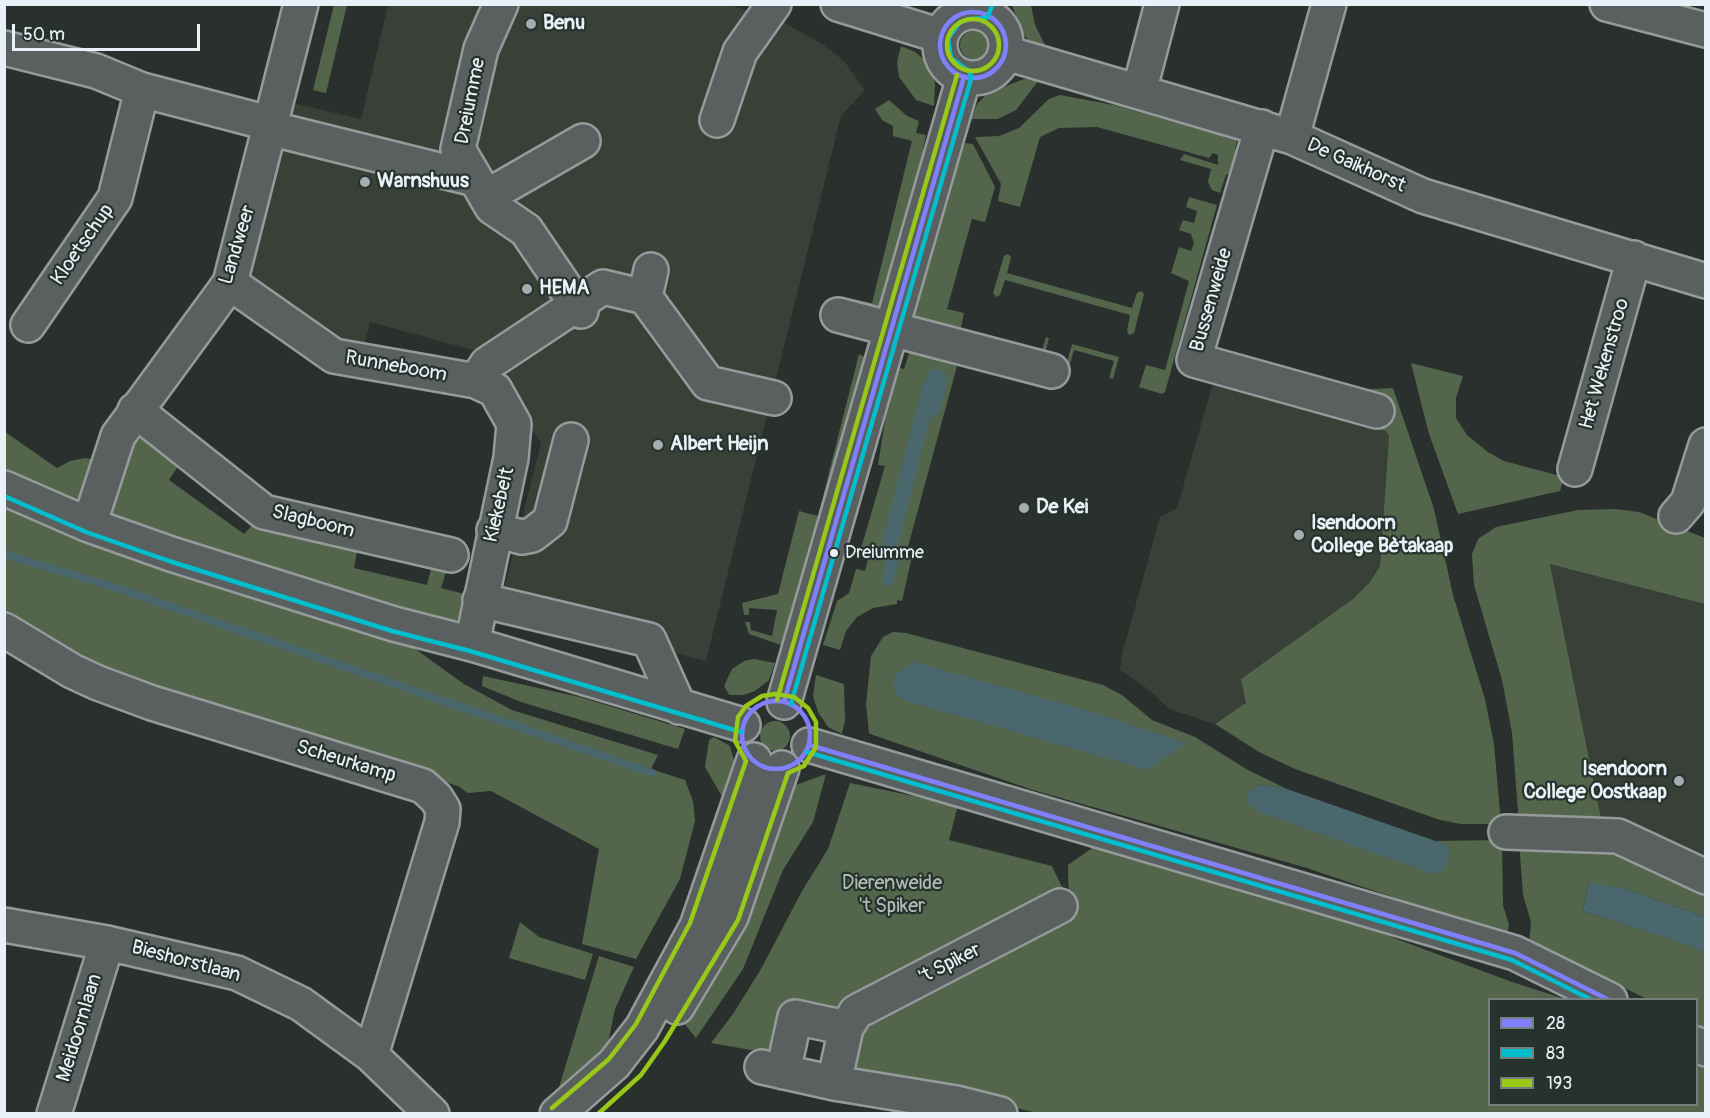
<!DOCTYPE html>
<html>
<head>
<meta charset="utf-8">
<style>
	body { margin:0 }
	#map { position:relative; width:1710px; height:1118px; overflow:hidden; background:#29302d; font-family:Pangolin,sans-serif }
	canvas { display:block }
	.frame { position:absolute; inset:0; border:6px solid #e8f1f8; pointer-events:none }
	.legend { position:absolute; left:1488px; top:998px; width:210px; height:108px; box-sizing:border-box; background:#26332d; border:2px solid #747f7e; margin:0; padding:8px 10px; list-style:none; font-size:18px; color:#e8f1f8 }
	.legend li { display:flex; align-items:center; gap:12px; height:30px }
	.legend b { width:30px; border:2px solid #747f7e }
	.scale { position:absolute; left:12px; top:24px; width:188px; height:27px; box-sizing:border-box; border:3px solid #e8f1f8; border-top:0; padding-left:8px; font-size:18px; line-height:21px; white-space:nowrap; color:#e8f1f8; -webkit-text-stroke:4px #26332d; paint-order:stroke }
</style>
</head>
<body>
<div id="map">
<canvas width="1710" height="1118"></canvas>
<div class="frame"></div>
<ul class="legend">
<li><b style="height:8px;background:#8080ff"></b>28</li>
<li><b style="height:8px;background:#00becd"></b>83</li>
<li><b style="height:8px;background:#98c818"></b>193</li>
</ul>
<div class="scale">50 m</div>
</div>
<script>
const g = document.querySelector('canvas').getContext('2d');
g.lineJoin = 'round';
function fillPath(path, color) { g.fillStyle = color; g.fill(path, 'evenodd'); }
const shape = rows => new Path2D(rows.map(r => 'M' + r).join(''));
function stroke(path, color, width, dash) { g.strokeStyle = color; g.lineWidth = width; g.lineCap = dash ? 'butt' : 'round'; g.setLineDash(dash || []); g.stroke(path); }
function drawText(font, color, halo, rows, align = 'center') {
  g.font = font + ' Pangolin,sans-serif'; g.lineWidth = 4.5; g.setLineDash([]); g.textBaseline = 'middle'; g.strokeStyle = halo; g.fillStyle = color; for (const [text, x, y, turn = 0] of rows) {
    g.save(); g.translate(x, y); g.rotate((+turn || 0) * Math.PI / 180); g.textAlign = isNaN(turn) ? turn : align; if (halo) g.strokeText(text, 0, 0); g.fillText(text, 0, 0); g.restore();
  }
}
fillPath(shape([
	[388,5,730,5,779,20,822,44,844,61,865,90,841,116,706,661,499,610,541,443,480,352,370,322,363,350,334,342,252,281,251,265,288,102,361,119],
	[1215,376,1331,408,1329,416,1386,431,1389,436,1380,566,1370,582,1353,599,1241,679,1247,703,1215,724,1169,709,1148,689,1120,670,1122,654,1160,517,1177,508],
	[1550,563,1705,604,1705,868,1603,828]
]), '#394037');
fillPath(shape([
	[334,5,347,5,326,93,313,90],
	[1012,5,1031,5,1035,25,1047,49,1030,42,1023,34],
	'960 45a14 14 0 1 1 28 0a14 14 0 1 1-28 0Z',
	[901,46,915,52,927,62,935,82,934,106,916,100,899,77,897,62],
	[1024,79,1039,80,1016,110,998,119,971,119,977,104,988,93],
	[1060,95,1114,105,1237,140,1235,150,1244,152,1239,169,1226,175,1220,193,1212,190,1208,182,1211,169,1180,160,1184,154,1218,165,1218,155,1213,153,1209,158,1097,127,1059,128,1040,137,1020,207,998,201,1001,184,975,137,999,136,1019,128,1049,99],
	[889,100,907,116,919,121,916,133,926,135,911,210,886,302,875,308,852,305,853,299,872,303,912,141,893,136,893,126,882,120,875,109],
	[965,143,973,144,995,187,985,222,972,219,947,309,964,313,960,332,1041,354,1046,337,1049,338,1045,354,1040,358,915,323,909,316,936,223],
	[1189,197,1217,205,1165,392,1162,394,1139,387,1146,365,1165,370,1189,281,1171,273,1179,247,1191,251,1194,243,1191,234,1179,230,1183,220,1194,223,1197,211,1186,207],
	[1008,254,1011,257,1007,273,1132,308,1137,293,1141,291,1144,294,1134,333,1129,335,1127,331,1130,315,1005,280,1000,295,996,297,993,293,1004,256],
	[1072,344,1119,357,1113,379,1109,378,1114,361,1074,350,1069,367,1066,366],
	[910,350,957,366,906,554,912,556,902,601,897,600,897,604,873,608,857,617,846,631,840,650,823,645,837,601,849,593,856,569,865,571,869,555,860,552,885,466,878,465,892,376,894,366,904,369],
	[859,354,870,360,823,525,781,645,749,634,745,622,750,622,751,630,772,636,777,610,749,608,749,615,744,615,742,603,778,594,799,511,818,516],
	[1411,363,1463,376,1456,398,1456,418,1467,435,1488,452,1504,461,1564,477,1560,491,1458,514,1429,434],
	[1393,388,1434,509,1453,595,1485,699,1494,744,1501,824,1461,824,1440,820,1295,769,1259,752,1215,724,1246,703,1241,679,1353,599,1370,582,1380,566,1389,436,1386,431,1328,416,1336,391],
	[5,432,57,468,70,461,85,458,101,461,89,494,77,502,5,471],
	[146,436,185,456,169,480,244,534,257,520,358,546,354,568,427,585,432,565,447,569,441,588,472,596,464,616,454,621,353,597,109,517,127,456,135,442],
	[4,503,198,578,298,612,407,643,464,684,512,710,658,755,651,769,685,780,693,801,695,821,680,879,636,959,582,944,599,849,491,791,468,793,458,786,169,699,58,647,5,611],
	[1615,509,1639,512,1705,538,1705,604,1550,564,1603,828,1519,824,1512,733,1502,680,1474,585,1472,554,1478,539,1496,527,1578,510],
	[893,632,906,633,1103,685,1122,695,1152,720,1195,737,1248,770,1287,789,1266,785,1256,786,1447,845,1433,841,1502,840,1503,905,1509,925,1507,936,1307,868,1033,790,873,735,869,733,866,704,871,656,883,637],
	[754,659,775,663,769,680,755,691,743,695,729,695,724,686,732,669,744,661],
	[816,675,844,684,845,720,842,734,828,727,818,712,813,696],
	[483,676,580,697,685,729,678,749,521,702,482,686],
	'760 736a15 15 0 1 1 30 0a15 15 0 1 1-30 0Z',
	[714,737,730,746,735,764,725,802,705,767,709,740],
	[826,774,813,822,783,870,743,969,696,1038,683,1022,737,930,770,857,784,804,793,786],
	[850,783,958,805,949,840,1052,866,1064,891,845,1015,786,1003,774,1054,711,1043,733,1014,761,969,802,891,828,849],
	[1519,840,1627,850,1705,886,1705,917,1624,888,1588,884,1583,911,1689,945,1705,953,1705,1031,1697,1026,1696,1000,1647,999,1561,957,1529,945,1531,922,1523,895],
	[1095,846,1365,924,1394,938,1512,982,1565,999,1490,1000,1490,1104,1696,1104,1697,1061,1705,1066,1705,1113,1037,1113,851,1068,861,1023,1069,909,1068,865],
	[520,922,539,937,593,954,585,980,509,958],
	[599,956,634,967,615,1009,607,1048,556,1097]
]), '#53664c');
fillPath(shape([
	[931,368,943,371,948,378,939,414,930,418,896,553,899,561,894,581,889,587,883,582,886,558,882,541,923,384],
	[914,662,1096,713,1186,743,1148,770,900,699,894,690,894,676],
	[1266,785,1287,789,1447,845,1450,850,1448,863,1443,871,1433,874,1259,812,1247,803,1248,793,1256,786],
	[1594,883,1624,888,1705,917,1705,953,1688,945,1583,911,1588,884]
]), '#49676d');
stroke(shape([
	[4,554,123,590,652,773]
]), '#49676d', 8);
const minor = shape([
	[501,4,481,49,458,149,492,207,526,230,581,311],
	[838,4,941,36],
	[1607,4,1706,30],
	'940 45a33 33 0 1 1 66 0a33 33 0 1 1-66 0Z',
	[4,48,96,71,142,90,272,124,281,131,475,179],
	[1006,53,1292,137,1423,196,1706,281],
	[1139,92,1162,4],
	[717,120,740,52,774,4],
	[1262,127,1194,360,1377,411],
	[1292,137,1329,4],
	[486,197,583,141],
	[230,283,334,356,476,381,495,390,514,424,511,458,472,644],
	[645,297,651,270],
	[838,315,1052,371],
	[28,325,115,198,142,90],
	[476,381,487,364,603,287,645,297,708,383,774,398],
	[135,410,264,512,451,555],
	[1575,469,1634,258],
	[4,488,89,525,171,554,394,624,472,644,743,725],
	[1676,516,1688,502,1706,445],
	[89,525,118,436,230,283,301,4],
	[494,530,522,537,532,535,550,521,571,440],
	[480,600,649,640,679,707],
	[4,630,72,671,98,683,152,703,423,786,436,798,443,809,442,822,371,1055],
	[784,702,964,77],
	[809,745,1515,953,1610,1000],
	[1506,832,1618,836,1706,877],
	[4,925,107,943,237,973,301,1004,371,1055,432,1114],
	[677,1007,731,917,782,768],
	[1696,1044,1706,1049],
	[762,1067,834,1083,956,1103,1000,1114],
	[783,1072,795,1017,846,1028],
	[834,1083,846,1028,856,1012,1060,906],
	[54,1114,107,943],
	[557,1114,614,1064,642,1028,697,926,754,760]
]);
stroke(minor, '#959a9a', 38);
stroke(minor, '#5a6060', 33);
stroke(shape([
	'940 45a33 33 0 1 1 66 0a33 33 0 1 1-66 0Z',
	'742 735a34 34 0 1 1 68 0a34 34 0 1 1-68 0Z',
	[784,702,964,77],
	[809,745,1515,953,1609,1000]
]), '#8080ff', 4.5);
stroke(shape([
	[4,496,86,532,169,561,392,631,470,651,741,732],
	[791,704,971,79,970,72,951,58,948,39,959,23,969,19,987,18,992,6],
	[807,752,1512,960,1592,1000]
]), '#00becd', 4.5);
stroke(shape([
	'947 45a26 26 0 1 1 52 0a26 26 0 1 1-52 0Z',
	[777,700,957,75],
	[552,1108,609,1059,636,1024,690,923,746,761,735,741,738,717,746,706,762,696,775,694,794,697,808,708,816,722,816,747,804,766,788,773,738,920,665,1041,641,1075,598,1114]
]), '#98c818', 4.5);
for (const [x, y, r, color] of [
	[531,24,6,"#a5adb1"],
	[365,182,6,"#a5adb1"],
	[527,289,6,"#a5adb1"],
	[658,445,6,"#a5adb1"],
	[1024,508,6,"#a5adb1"],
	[1299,535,6,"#a5adb1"],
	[834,553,5,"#e8f1f8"],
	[1679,781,6,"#a5adb1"]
]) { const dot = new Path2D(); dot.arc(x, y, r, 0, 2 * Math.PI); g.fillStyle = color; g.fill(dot); stroke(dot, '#26332d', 2); }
drawText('18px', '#e8f1f8', '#26332d', [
	["Dreiumme",845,553]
], 'left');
drawText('bold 20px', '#e8f1f8', '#26332d', [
	["Benu",543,24],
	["Warnshuus",377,182],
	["HEMA",539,289],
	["Albert Heijn",670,445],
	["De Kei",1036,508],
	["Isendoorn",1311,524],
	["College Bètakaap",1311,547],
	["Isendoorn",1667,770,"right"],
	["College Oostkaap",1667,793,"right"]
], 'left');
drawText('20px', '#e8f1f8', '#26332d', [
	["Dreiumme",471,101,-79],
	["De Gaikhorst",1356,166,24],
	["Kloetschup",83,245,-55],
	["Landweer",238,245,-73],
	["Bussenweide",1212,300,-74],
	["Het Wekenstroo",1605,364,-74],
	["Runneboom",396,367,10],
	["Kiekebelt",500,505,-77],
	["Slagboom",313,522,14],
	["Scheurkamp",346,762,17],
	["Bieshorstlaan",186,962,15],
	["'t Spiker",950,964,-27],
	["Meidoornlaan",80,1028,-73]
]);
drawText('20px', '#afbdb5', '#26332d', [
	["Dierenweide",892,884],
	["'t Spiker",892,907]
]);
</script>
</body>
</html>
